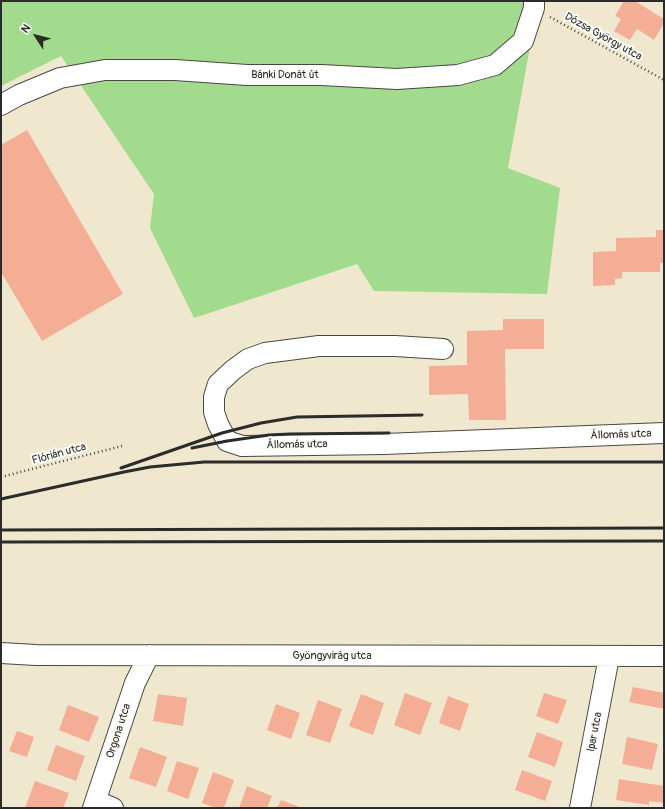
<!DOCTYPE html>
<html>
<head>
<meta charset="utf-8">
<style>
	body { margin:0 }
	#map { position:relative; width:665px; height:809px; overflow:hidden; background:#f0e8ce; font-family:Pangolin,sans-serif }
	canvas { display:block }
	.frame { position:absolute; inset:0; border:2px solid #2b2b2b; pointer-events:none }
	.north { position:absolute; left:16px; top:16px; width:40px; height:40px; -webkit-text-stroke:3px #fdfcf7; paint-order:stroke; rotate:306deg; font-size:11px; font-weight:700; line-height:16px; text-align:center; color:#2b2b2b }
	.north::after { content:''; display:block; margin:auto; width:14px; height:18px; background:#2b2b2b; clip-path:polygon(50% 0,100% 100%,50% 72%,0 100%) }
</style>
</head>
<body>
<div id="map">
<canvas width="665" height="809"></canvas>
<div class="frame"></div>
<div class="north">N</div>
</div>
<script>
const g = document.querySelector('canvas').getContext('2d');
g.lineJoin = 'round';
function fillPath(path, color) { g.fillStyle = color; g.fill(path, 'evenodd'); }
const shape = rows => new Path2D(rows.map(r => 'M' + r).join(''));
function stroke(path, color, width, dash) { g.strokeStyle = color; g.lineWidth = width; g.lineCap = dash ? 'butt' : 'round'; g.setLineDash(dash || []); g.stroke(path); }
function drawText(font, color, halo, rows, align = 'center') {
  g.font = font + ' Pangolin,sans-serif'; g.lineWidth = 4; g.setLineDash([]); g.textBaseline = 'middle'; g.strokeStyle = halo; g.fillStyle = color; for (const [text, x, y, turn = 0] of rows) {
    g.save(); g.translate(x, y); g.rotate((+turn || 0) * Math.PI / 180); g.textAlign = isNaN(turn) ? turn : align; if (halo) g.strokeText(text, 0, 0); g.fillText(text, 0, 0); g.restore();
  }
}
fillPath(shape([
	[1,1,534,1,532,36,508,168,560,188,547,294,374,291,357,264,194,318,150,228,154,194,61,56,1,86]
]), '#a2db8d');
fillPath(shape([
	[624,1,635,1,664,19,664,23,654,40,637,29,630,40,614,31,621,19,615,16],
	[27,130,123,294,42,341,1,272,1,145],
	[656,230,664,230,664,263,660,263,660,272,622,272,622,278,615,279,615,285,593,286,593,252,616,251,616,238,656,237],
	[503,319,544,319,544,349,505,349,506,420,469,420,468,394,429,395,429,366,467,365,467,331,503,330],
	[633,687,664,693,664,709,629,702],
	[405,693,432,703,420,735,394,725],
	[544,693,567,700,558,724,536,716],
	[158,694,187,698,183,726,153,721],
	[361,694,384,703,373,735,349,726],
	[448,696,469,704,460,731,439,723],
	[318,700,342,709,330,743,306,735],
	[276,704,300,713,291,739,267,730],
	[68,705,99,717,89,742,59,730],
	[17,731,34,737,27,757,9,751],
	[537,732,563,742,555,767,528,757],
	[627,737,658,744,652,770,622,764],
	[56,745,85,756,76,781,47,770],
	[140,747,167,757,156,787,129,778],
	[177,761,199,768,188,799,167,791],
	[522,770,552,781,545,801,515,790],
	[213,772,234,780,224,808,216,808,202,803],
	[619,779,664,786,664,803,649,801,649,805,616,800],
	[35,781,69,793,63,808,25,808],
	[247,786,272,796,267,808,239,808],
	[281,800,302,808,277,808]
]), '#f5ae96');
const minor = shape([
	[1,105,19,95,60,78,105,70,175,70,247,75,321,75,397,79,458,75,495,65,523,41,534,8,534,1],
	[443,349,395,346,319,346,265,353,248,359,233,370,218,384,214,397,214,412,218,424,227,441,242,446,384,444,664,433],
	[1,653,36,655,664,656],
	[96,801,113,808],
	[93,808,135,683,149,655],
	[580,808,609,657]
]);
stroke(minor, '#494743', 22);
stroke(shape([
	[550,17,664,80],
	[1,477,122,446]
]), '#494743', 2.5, [1, 3]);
stroke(minor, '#fff', 20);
stroke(shape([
	[192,448,227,441,269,435,290,434,389,433],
	[121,468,222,433,261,423,297,417,422,415],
	[1,499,124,472,150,467,204,462,664,462],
	[1,530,664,528],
	[1,542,664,541]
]), '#2b2b2b', 3);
drawText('11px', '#2b2b2b', '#fdfcf7', [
	["Dózsa György utca",603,37,29],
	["Bánki Donát út",285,75],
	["Állomás utca",621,435,-2],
	["Állomás utca",297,445,-1],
	["Flórián utca",59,454,-15],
	["Gyöngyvirág utca",332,656],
	["Orgona utca",119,731,-72],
	["Ipar utca",595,732,-79]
]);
</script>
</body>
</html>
